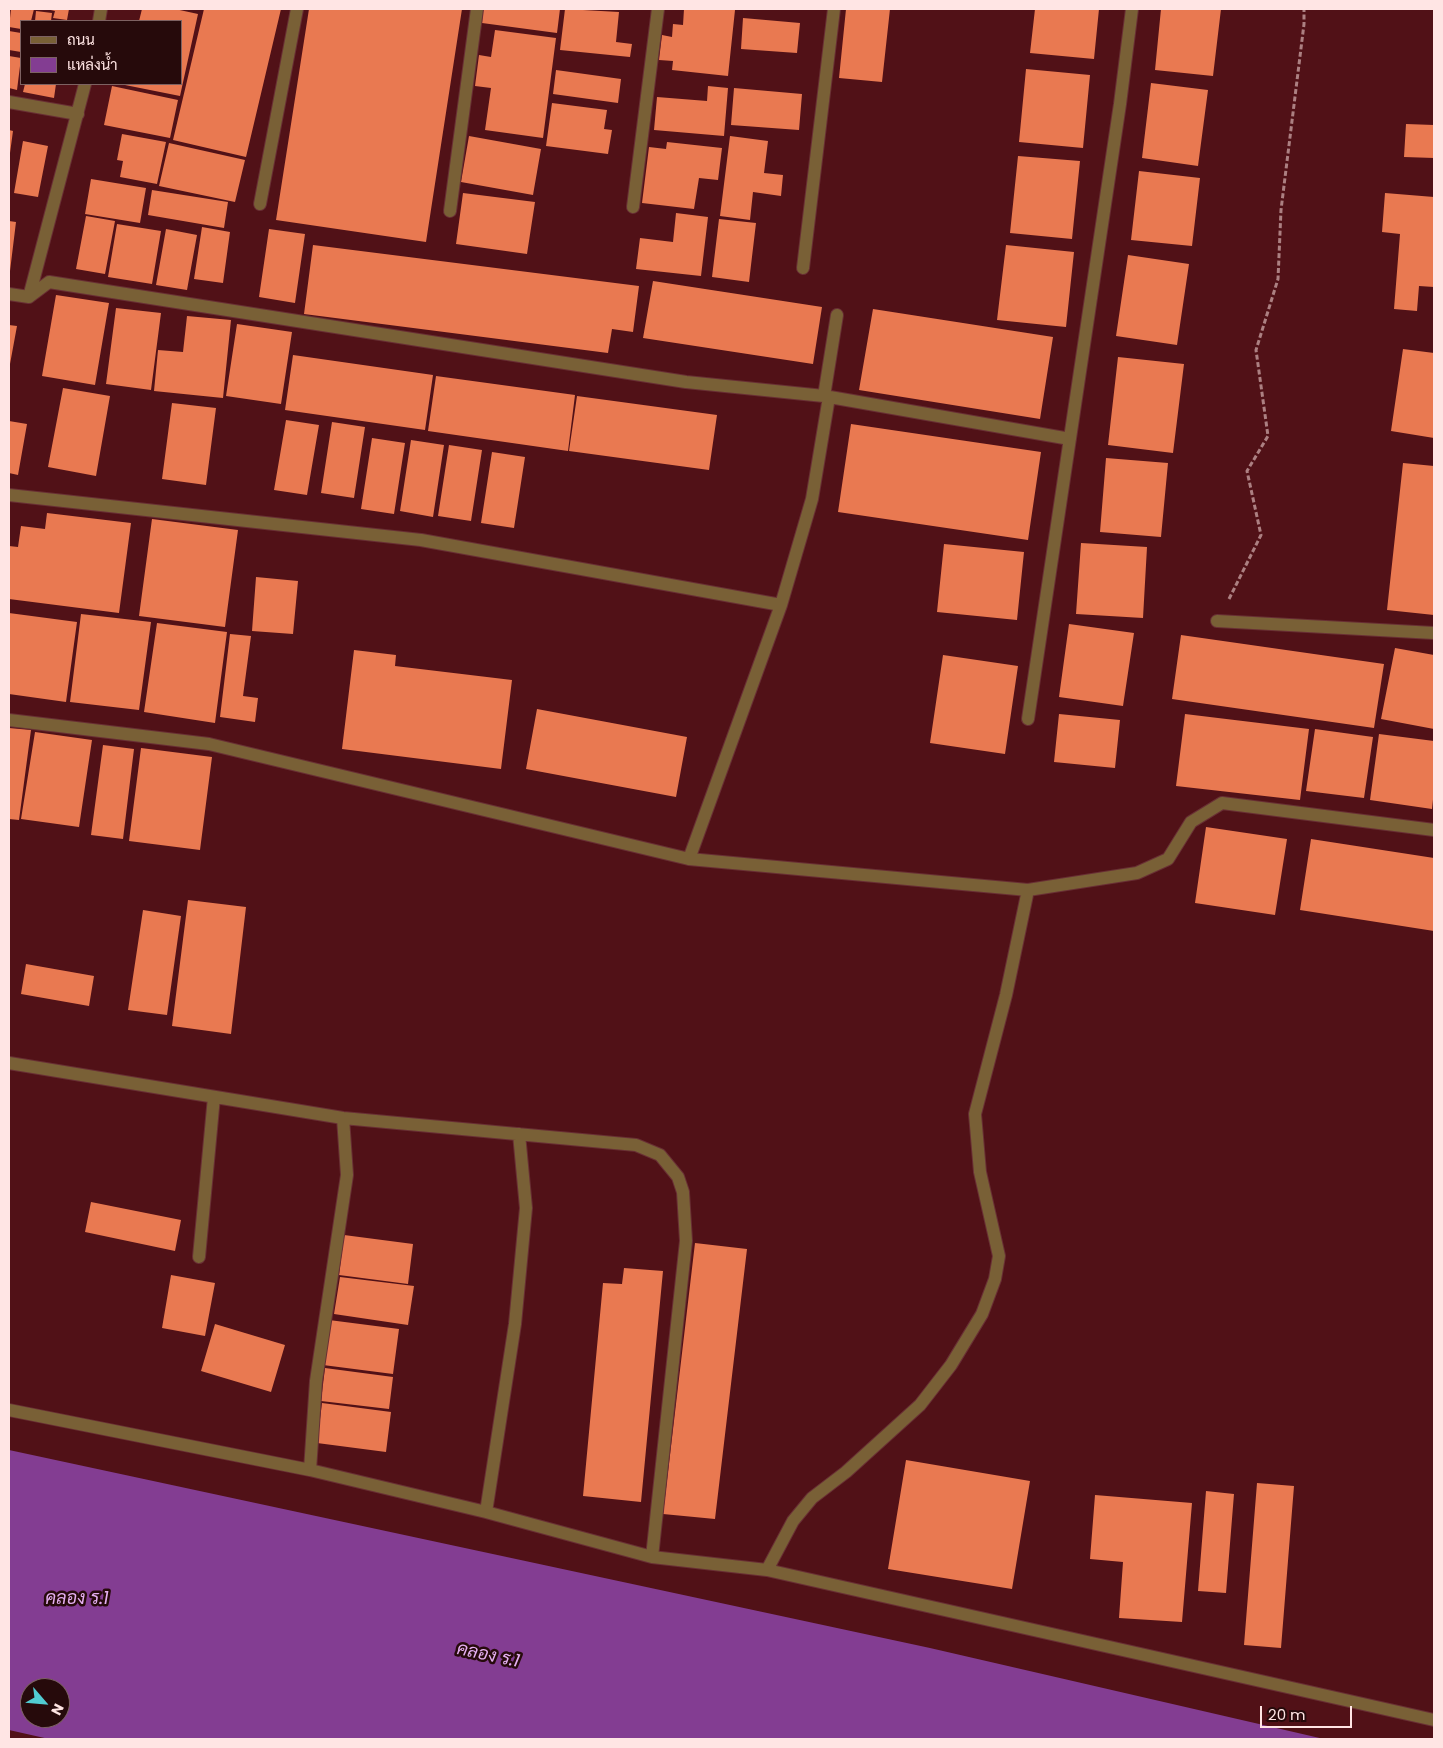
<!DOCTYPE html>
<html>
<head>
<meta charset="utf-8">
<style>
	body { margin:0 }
	#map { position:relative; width:1443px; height:1748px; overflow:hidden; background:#511117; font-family:Poppins,Sarabun,sans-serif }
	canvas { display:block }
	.frame { position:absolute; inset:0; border:10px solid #ffe5e4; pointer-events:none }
	.legend { position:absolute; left:20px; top:20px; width:162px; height:65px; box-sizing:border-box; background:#260a0b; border:1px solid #7d6262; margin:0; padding:6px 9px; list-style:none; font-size:15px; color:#ffe5e4 }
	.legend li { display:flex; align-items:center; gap:10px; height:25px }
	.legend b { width:25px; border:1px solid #7d6262 }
	.north { position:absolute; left:20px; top:1678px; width:50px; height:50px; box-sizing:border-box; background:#260a0b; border:1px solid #7d6262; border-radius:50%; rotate:117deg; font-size:14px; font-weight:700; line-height:20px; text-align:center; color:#ffe5e4 }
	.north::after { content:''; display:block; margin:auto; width:18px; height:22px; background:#51ccd2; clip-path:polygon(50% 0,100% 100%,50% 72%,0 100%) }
	.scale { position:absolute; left:1260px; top:1706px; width:92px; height:22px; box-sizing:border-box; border:2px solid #ffe5e4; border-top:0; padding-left:6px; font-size:15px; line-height:18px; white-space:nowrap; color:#ffe5e4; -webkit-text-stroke:4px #260a0b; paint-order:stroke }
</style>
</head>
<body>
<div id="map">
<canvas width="1443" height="1748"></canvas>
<div class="frame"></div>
<ul class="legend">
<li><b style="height:6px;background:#796036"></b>ถนน</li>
<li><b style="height:14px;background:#833d92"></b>แหล่งน้ำ</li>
</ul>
<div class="north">N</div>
<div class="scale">20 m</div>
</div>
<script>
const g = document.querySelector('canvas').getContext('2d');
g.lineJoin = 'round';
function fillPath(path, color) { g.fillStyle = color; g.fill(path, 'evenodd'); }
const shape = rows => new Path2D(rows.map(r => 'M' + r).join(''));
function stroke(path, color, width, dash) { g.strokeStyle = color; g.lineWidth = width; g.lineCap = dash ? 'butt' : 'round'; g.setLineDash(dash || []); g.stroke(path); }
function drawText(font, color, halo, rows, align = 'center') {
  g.font = font + ' Poppins,Sarabun,sans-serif'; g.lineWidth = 5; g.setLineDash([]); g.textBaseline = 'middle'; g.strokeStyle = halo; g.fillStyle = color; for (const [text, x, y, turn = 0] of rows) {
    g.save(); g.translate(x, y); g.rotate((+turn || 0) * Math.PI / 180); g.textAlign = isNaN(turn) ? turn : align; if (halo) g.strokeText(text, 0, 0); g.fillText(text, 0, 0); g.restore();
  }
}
fillPath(shape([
	[9,1450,930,1648,1324,1739,49,1739,9,1730],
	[30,1688,60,1688,60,1718,30,1718]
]), '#833d92');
fillPath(shape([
	[11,9,34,9,31,21,21,21,21,29,9,27],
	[46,9,69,9,67,20,53,18,55,11],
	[142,9,175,9,198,14,180,96,125,85,181,84,181,21,139,21],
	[204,9,281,9,246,157,173,140],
	[309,9,462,9,426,242,276,220],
	[483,9,560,9,557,33,482,23],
	[565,9,619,12,616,42,632,44,630,57,560,50],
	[684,9,735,10,728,76,672,70,673,61,659,60,662,35,672,37,673,24,683,25],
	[846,9,890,9,882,82,839,78],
	[1035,9,1099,9,1094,59,1030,53],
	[1161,9,1221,9,1213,76,1155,70],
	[36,11,52,13,51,21,35,21],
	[743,18,800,23,797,53,741,49],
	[495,30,556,38,543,138,485,130,491,88,475,86,479,55,491,57],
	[9,31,21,33,21,52,9,50],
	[9,56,21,58,17,90,9,88],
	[1026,69,1090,75,1083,148,1019,142],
	[556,70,621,79,618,103,553,94],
	[1151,83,1208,90,1198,166,1142,158],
	[25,84,56,84,54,98,23,92],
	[112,86,178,100,170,138,104,125],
	[708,86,728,88,724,136,654,130,657,97,707,101],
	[734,88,802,94,799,130,731,125],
	[552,103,607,110,604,129,612,130,608,154,546,146],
	[1406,124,1434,125,1434,158,1404,157],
	[9,130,13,131,10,153,9,153],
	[122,134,166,142,157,184,120,177,123,161,117,160],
	[469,136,541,149,533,195,461,182],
	[730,136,768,141,764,173,783,175,781,196,753,192,750,220,720,216],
	[23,141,48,146,38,197,14,193],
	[667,142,722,148,718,180,699,178,694,209,642,203,649,147,666,149],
	[169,143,245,160,235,202,159,186],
	[1018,156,1080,161,1072,239,1010,233],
	[1139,171,1200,178,1192,246,1131,240],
	[91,179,146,188,140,223,85,214],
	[152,190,228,202,224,228,148,215],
	[463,193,535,202,527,254,456,244],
	[1385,193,1434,197,1434,287,1419,286,1417,311,1394,309,1400,234,1382,232],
	[676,213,708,217,701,276,636,269,640,238,673,242],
	[86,216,115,221,105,274,76,269],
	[719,219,756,223,749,282,712,277],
	[9,221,16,222,10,271,9,271],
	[117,224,161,231,152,284,108,277],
	[202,227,230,232,223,283,194,279],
	[166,229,197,235,187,290,156,285],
	[269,229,305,234,295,303,259,297],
	[313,245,639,286,633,332,612,329,608,353,304,314],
	[1006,245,1074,252,1066,327,997,320],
	[1128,255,1189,264,1177,345,1116,336],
	[653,281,822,307,813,364,643,338],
	[56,295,109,303,95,385,42,376],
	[116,308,161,313,151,390,106,384],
	[873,309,1053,337,1040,419,859,390],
	[187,316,231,320,223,398,154,391,158,350,183,352],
	[237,324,292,332,281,404,226,396],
	[9,325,17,326,10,364,9,364],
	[1403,349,1434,353,1434,438,1391,431],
	[293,355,433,375,425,430,285,410],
	[1118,357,1184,364,1173,453,1108,445],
	[436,376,575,395,568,451,428,431],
	[63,388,110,396,96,476,48,467],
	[577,396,717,415,709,470,569,451],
	[172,403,216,408,206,485,162,479],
	[286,420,319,425,307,495,274,490],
	[9,421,27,424,18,475,9,473],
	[332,422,365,427,354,498,321,493],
	[851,424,1041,452,1028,540,838,512],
	[372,438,405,443,394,514,361,509],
	[411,440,444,445,433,517,400,511],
	[449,445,482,450,471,521,438,516],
	[492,452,525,457,514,528,481,523],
	[1106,458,1168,463,1161,537,1100,532],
	[1403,463,1434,466,1434,615,1387,610],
	[47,513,131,523,119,613,9,599,9,546,18,547,21,526,45,529],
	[152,519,238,530,225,627,139,616],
	[1081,543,1147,547,1143,618,1076,614],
	[944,544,1024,552,1017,620,937,612],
	[256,577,298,581,293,634,252,631],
	[9,613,77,622,66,702,9,694],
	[81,614,151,622,139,710,70,702],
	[157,623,227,632,215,723,144,712],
	[1069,624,1134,633,1123,706,1059,697],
	[230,634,251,636,243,696,258,698,255,722,220,717],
	[1181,635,1384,664,1374,728,1172,699],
	[1395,648,1434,655,1434,729,1381,719],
	[354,650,396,655,395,666,512,680,501,769,342,749],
	[943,655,1018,666,1005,754,930,743],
	[537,709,687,737,676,797,526,769],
	[1059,714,1120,720,1115,768,1054,762],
	[1185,714,1309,729,1300,800,1176,786],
	[9,728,31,730,19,820,9,819],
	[1315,729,1373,737,1364,798,1306,791],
	[35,732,92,740,79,827,21,819],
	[1379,734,1434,741,1434,790,1432,809,1370,800],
	[103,745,134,749,123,839,91,835],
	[141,748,212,757,200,850,129,841],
	[1206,827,1287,839,1275,915,1195,903],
	[1311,839,1434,858,1434,931,1300,910],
	[188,900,246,907,231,1034,172,1026],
	[143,910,181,916,167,1015,128,1010],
	[26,964,94,976,89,1006,21,994],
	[91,1202,181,1220,175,1251,85,1232],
	[344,1235,413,1244,408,1284,339,1275],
	[695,1243,747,1249,715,1519,663,1514],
	[624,1268,663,1271,641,1502,583,1496,603,1283,622,1284],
	[171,1275,215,1283,205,1336,162,1328],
	[340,1277,414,1286,408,1325,334,1314],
	[329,1320,399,1329,393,1374,323,1365],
	[215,1324,285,1345,271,1392,201,1371],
	[325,1368,393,1377,389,1409,321,1401],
	[322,1403,391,1412,386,1452,317,1443],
	[906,1460,1030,1481,1012,1589,888,1569],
	[1257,1483,1294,1486,1281,1648,1244,1645],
	[1206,1491,1234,1494,1226,1593,1198,1591],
	[1095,1495,1192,1503,1182,1622,1119,1618,1123,1562,1090,1559]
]), '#e97951');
const minor = shape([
	[99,21,101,9],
	[9,102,78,114],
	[260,204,297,9],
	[633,207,658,9],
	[450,211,477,9],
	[803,268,834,9],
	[9,294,29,297,49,282,686,382,824,396,1070,439],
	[29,297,85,84],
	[824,396,837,315],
	[9,495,421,540,781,605],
	[1217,621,1434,633],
	[1028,719,1120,104,1132,9],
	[9,720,209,744,689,859,1028,890,1137,873,1168,859,1191,822,1222,803,1434,830],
	[689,859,781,605,812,499,829,397],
	[9,1063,343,1118,636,1145,660,1155,678,1177,683,1192,686,1241,652,1557],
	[199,1257,214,1097],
	[9,1410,310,1470,486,1512,652,1557,767,1570,1434,1720],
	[310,1470,316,1381,347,1175,343,1118],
	[486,1512,515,1324,526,1208,519,1134],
	[767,1570,793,1521,812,1498,846,1472,920,1405,951,1365,982,1314,995,1279,999,1256,980,1172,975,1114,1006,995,1028,890]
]);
stroke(minor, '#692f34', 14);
stroke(shape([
	[1229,599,1261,535,1247,471,1268,436,1256,350,1278,279,1281,210,1304,24,1304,9]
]), '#ac8082', 3, [5, 2.5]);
stroke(minor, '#796036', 12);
drawText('italic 18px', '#e5aff1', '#260a0b', [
	["คลอง ร.1",77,1599],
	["คลอง ร.1",488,1656,12]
]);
</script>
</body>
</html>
